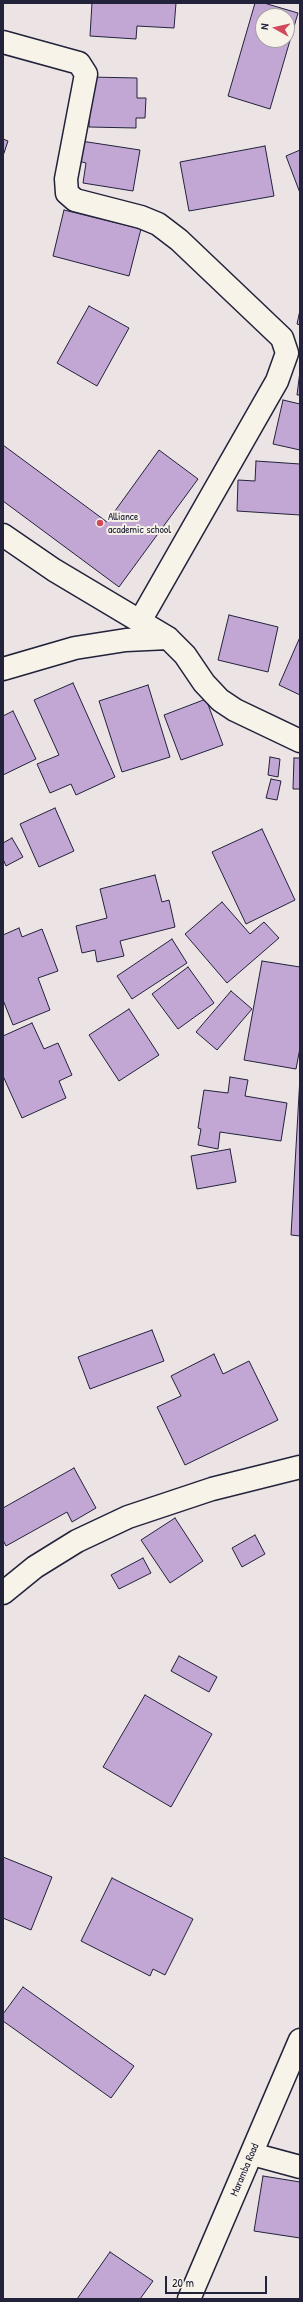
<!DOCTYPE html>
<html>
<head>
<meta charset="utf-8">
<style>
	body { margin:0 }
	#map { position:relative; width:303px; height:2302px; overflow:hidden; background:#ece4e4; font-family:"Patrick Hand",sans-serif }
	canvas { display:block }
	.frame { position:absolute; inset:0; border:4px solid #22223b; pointer-events:none }
	.north { position:absolute; left:255px; top:8px; width:40px; height:40px; box-sizing:border-box; background:#f7f3e8; border:1px solid #a29fa3; border-radius:50%; rotate:278deg; font-size:11px; font-weight:700; line-height:16px; text-align:center; color:#22223b }
	.north::after { content:''; display:block; margin:auto; width:14px; height:18px; background:#d1495b; clip-path:polygon(50% 0,100% 100%,50% 72%,0 100%) }
	.scale { position:absolute; left:165px; top:2276px; width:102px; height:18px; box-sizing:border-box; border:2px solid #22223b; border-top:0; padding-left:5px; font-size:12px; line-height:14px; white-space:nowrap; color:#22223b; -webkit-text-stroke:3px #f7f3e8; paint-order:stroke }
</style>
</head>
<body>
<div id="map">
<canvas width="303" height="2302"></canvas>
<div class="frame"></div>
<div class="north">N</div>
<div class="scale">20 m</div>
</div>
<script>
const g = document.querySelector('canvas').getContext('2d');
g.lineJoin = 'round';
function fillPath(path, color) { g.fillStyle = color; g.fill(path, 'evenodd'); }
const shape = rows => new Path2D(rows.map(r => 'M' + r).join(''));
function stroke(path, color, width, dash) { g.strokeStyle = color; g.lineWidth = width; g.lineCap = dash ? 'butt' : 'round'; g.setLineDash(dash || []); g.stroke(path); }
function drawText(font, color, halo, rows, align = 'center') {
  g.font = font + ' "Patrick Hand",sans-serif'; g.lineWidth = 4; g.setLineDash([]); g.textBaseline = 'middle'; g.strokeStyle = halo; g.fillStyle = color; for (const [text, x, y, turn = 0] of rows) {
    g.save(); g.translate(x, y); g.rotate((+turn || 0) * Math.PI / 180); g.textAlign = isNaN(turn) ? turn : align; if (halo) g.strokeText(text, 0, 0); g.fillText(text, 0, 0); g.restore();
  }
}
const building = shape([
	[92,3,176,3,174,28,137,26,136,39,90,36,92,3],
	[255,3,264,3,298,13,270,109,228,96,255,3],
	[263,16,287,16,287,40,263,40,263,16],
	[90,77,137,78,137,98,146,98,145,118,136,118,136,128,89,127,90,77],
	[3,139,8,141,3,156,3,139],
	[81,141,140,150,133,191,83,183,86,163,78,161,81,141],
	[265,146,274,196,189,211,180,162,265,146],
	[300,150,300,193,286,156,300,150],
	[64,210,141,229,129,276,53,256,64,210],
	[89,306,129,328,97,386,57,363,89,306],
	[300,310,300,325,297,324,300,310],
	[300,371,300,395,297,395,300,371],
	[283,400,300,404,300,450,273,444,283,400],
	[3,445,107,522,159,450,198,479,119,587,3,501,3,445],
	[256,461,300,464,300,515,237,511,238,480,255,481,256,461],
	[229,615,278,627,268,672,218,660,229,615],
	[300,637,300,695,279,685,300,637],
	[73,683,115,777,76,795,71,784,50,793,37,764,59,755,34,700,73,683],
	[148,685,170,757,122,772,99,701,148,685],
	[206,699,223,745,181,760,164,715,206,699],
	[13,711,36,759,3,775,3,716,13,711],
	[270,757,280,759,278,777,268,775,270,757],
	[294,758,300,758,300,789,293,789,294,758],
	[271,779,281,781,277,800,266,798,271,779],
	[55,808,74,851,39,867,20,824,55,808],
	[262,829,295,900,246,924,212,852,262,829],
	[12,838,23,857,6,866,3,859,3,843,12,838],
	[155,875,162,902,169,900,175,927,120,941,124,956,97,962,95,950,82,953,76,926,107,918,100,889,155,875],
	[222,902,250,934,264,922,279,938,227,983,185,934,222,902],
	[19,928,22,937,42,929,58,971,38,978,50,1010,13,1025,3,1000,3,935,19,928],
	[172,939,187,963,132,999,117,976,172,939],
	[262,961,300,967,300,1048,296,1069,244,1060,262,961],
	[188,967,214,1003,178,1029,152,994,188,967],
	[231,991,252,1009,217,1050,196,1032,231,991],
	[129,1009,159,1055,119,1081,89,1035,129,1009],
	[32,1023,44,1049,58,1043,72,1075,59,1081,66,1098,22,1118,3,1076,3,1036,32,1023],
	[230,1077,248,1080,245,1096,287,1103,281,1141,220,1132,218,1149,198,1145,201,1129,198,1128,204,1090,228,1093,230,1077],
	[300,1077,300,1236,291,1235,300,1077],
	[230,1149,236,1182,197,1189,191,1156,230,1149],
	[152,1330,164,1361,90,1389,78,1357,152,1330],
	[214,1354,223,1374,249,1361,278,1420,185,1465,157,1407,181,1396,171,1376,214,1354],
	[74,1468,96,1508,72,1522,67,1512,6,1546,3,1540,3,1508,74,1468],
	[175,1518,203,1561,170,1583,141,1540,175,1518],
	[255,1535,265,1554,242,1567,232,1548,255,1535],
	[143,1558,151,1573,119,1589,111,1575,143,1558],
	[179,1656,217,1677,209,1692,171,1671,179,1656],
	[145,1695,212,1734,171,1807,103,1767,145,1695],
	[3,1857,52,1877,31,1930,3,1918,3,1857],
	[112,1878,193,1919,165,1975,153,1969,150,1976,81,1941,112,1878],
	[23,1987,134,2066,111,2098,3,2021,3,2014,23,1987],
	[263,2176,300,2182,300,2238,254,2231,263,2176],
	[110,2252,153,2281,140,2299,77,2299,110,2252]
]);
fillPath(building, '#c2a7d5');
stroke(building, '#22223b', 1);
const street = shape([
	[3,42,79,63,86,74,66,179,67,193,75,200,141,217,158,224,179,240,282,338,287,353,277,381,140,621],
	[3,535,54,570,168,638,185,655,204,683,220,700,235,710,300,741],
	[3,669,75,648,126,640,168,638],
	[3,1593,35,1567,77,1541,128,1517,212,1489,300,1467],
	[252,2154,300,2167]
]);
const secondary = shape([
	[189,2299,300,2040]
]);
stroke(street, '#22223b', 25);
stroke(secondary, '#22223b', 25);
stroke(street, '#f7f3e8', 22);
stroke(secondary, '#f7f3e8', 22);
for (const [x, y, r, color] of [
	[100,523,4,"#d1495b"]
]) { const dot = new Path2D(); dot.arc(x, y, r, 0, 2 * Math.PI); g.fillStyle = color; g.fill(dot); stroke(dot, '#f7f3e8', 1.5); }
drawText('11px', '#22223b', '#f7f3e8', [
	["Alliance",108,517],
	["academic school",108,530]
], 'left');
drawText('11px', '#22223b', '#f7f3e8', [
	["Maramba Road",245,2170,-67]
]);
</script>
</body>
</html>
